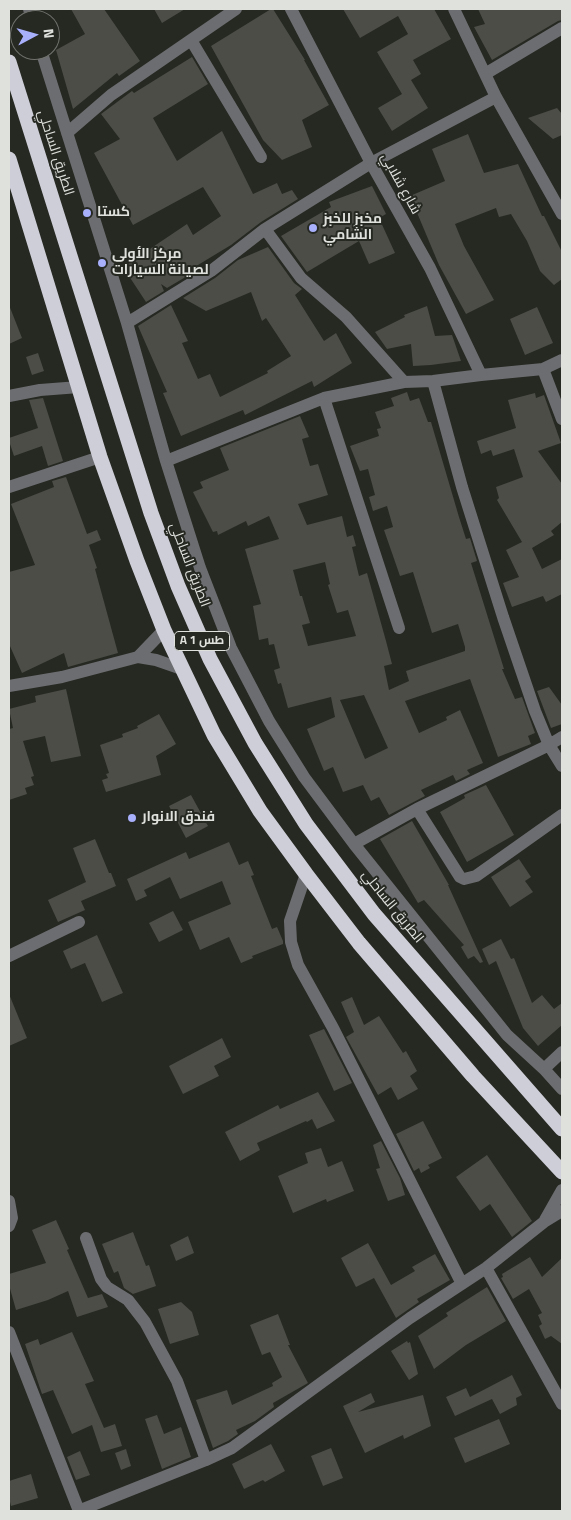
<!DOCTYPE html>
<html>
<head>
<meta charset="utf-8">
<style>
	body { margin:0 }
	#map { position:relative; width:571px; height:1520px; overflow:hidden; background:#262822; font-family:"Titillium Web",sans-serif }
	canvas { display:block }
	.frame { position:absolute; inset:0; border:10px solid #dfe1dd; pointer-events:none }
	.north { position:absolute; left:10px; top:10px; width:50px; height:50px; box-sizing:border-box; background:#262822; border:1px solid #70726d; border-radius:50%; rotate:84deg; font-size:14px; font-weight:700; line-height:20px; text-align:center; color:#dfe1dd }
	.north::after { content:''; display:block; margin:auto; width:18px; height:22px; background:#a8b0fc; clip-path:polygon(50% 0,100% 100%,50% 72%,0 100%) }
</style>
</head>
<body>
<div id="map">
<canvas width="571" height="1520"></canvas>
<div class="frame"></div>
<div class="north">N</div>
</div>
<script>
const g = document.querySelector('canvas').getContext('2d');
g.lineJoin = 'round';
function fillPath(path, color) { g.fillStyle = color; g.fill(path, 'evenodd'); }
const shape = rows => new Path2D(rows.map(r => 'M' + r).join(''));
function stroke(path, color, width, dash) { g.strokeStyle = color; g.lineWidth = width; g.lineCap = dash ? 'butt' : 'round'; g.setLineDash(dash || []); g.stroke(path); }
function drawText(font, color, halo, rows, align = 'center') {
  g.font = font + ' "Titillium Web",Cairo,sans-serif'; g.lineWidth = 4; g.setLineDash([]); g.textBaseline = 'middle'; g.strokeStyle = halo; g.fillStyle = color; for (const [text, x, y, turn = 0] of rows) {
    g.save(); g.translate(x, y); g.rotate((+turn || 0) * Math.PI / 180); g.textAlign = isNaN(turn) ? turn : align; if (halo) g.strokeText(text, 0, 0); g.fillText(text, 0, 0); g.restore();
  }
}
fillPath(shape([
	[71,9,104,9,140,61,119,76,117,73,73,109,56,50,85,34],
	[154,9,185,9,162,23],
	[271,9,273,9,305,60,304,60,329,105,302,120,312,147,282,160,263,140,211,46],
	[343,9,434,9,451,39,413,60,421,74,411,80,428,108,392,131,378,108,402,94,377,52,408,34,398,16,360,38],
	[478,9,562,9,562,20,558,21,492,60,474,27,485,24],
	[192,57,208,84,153,118,177,161,222,131,253,194,277,183,282,194,292,190,298,199,261,222,231,245,193,268,194,272,167,288,161,284,164,291,146,302,123,267,187,224,193,235,221,216,203,187,133,225,94,153,120,139,101,114,132,91,134,93],
	[557,108,562,114,562,135,553,139,528,118],
	[468,134,484,173,518,164,542,216,544,216,562,252,562,279,554,285,540,271,527,241,511,214,499,217,496,208,455,224,464,246,494,300,466,314,439,265,410,196,445,181,432,149],
	[372,186,386,214,379,218,395,253,369,264,359,241,307,272,281,236,331,207,329,202],
	[268,247,294,283,302,289,295,295,324,341,336,333,352,363,314,387,312,381,245,415,243,410,181,436,163,393,167,392,138,326,171,305,188,341,182,343,198,379,210,374,220,397,268,373,267,371,291,356,266,318,262,321,251,292,206,311,183,298,215,278,238,260],
	[9,305,22,338,9,344],
	[427,306,435,336,452,335,461,361,431,365,413,366,411,344,387,349,375,332,405,317,404,315],
	[537,307,553,343,525,355,510,319],
	[38,353,44,371,32,375,26,357],
	[407,392,410,401,419,398,428,422,431,422,459,517,466,539,470,538,477,561,471,563,504,669,502,669,515,699,522,697,535,733,528,736,531,744,498,757,470,679,405,701,419,733,447,720,446,717,460,710,483,763,467,770,470,774,456,781,453,775,421,790,425,796,389,815,379,797,371,801,363,785,343,792,333,767,324,771,307,729,335,717,331,697,288,708,281,683,278,684,274,670,280,668,274,644,269,645,268,638,259,640,253,606,261,604,245,549,279,539,269,516,248,526,246,521,218,535,217,531,213,532,193,492,203,488,200,482,229,470,220,448,300,416,309,437,302,439,310,466,318,464,328,495,298,504,307,525,342,516,347,537,353,535,356,546,352,547,359,576,367,573,386,641,392,664,384,666,389,690,409,681,406,671,465,651,465,647,458,624,432,633,413,572,400,576,384,530,393,527,387,506,373,511,369,497,375,495,368,469,360,471,350,446,379,436,377,429,381,428,375,412,394,406,391,398],
	[325,562,330,584,328,585,337,613,348,610,356,636,308,646,302,625,310,623,302,596,300,596,293,570],
	[364,695,388,748,365,759,340,700],
	[535,393,536,398,544,395,561,443,538,451,562,484,562,522,551,531,554,535,532,548,542,569,562,559,562,594,546,602,543,596,512,607,503,583,519,577,506,550,522,542,497,500,499,498,496,487,523,477,514,449,493,456,491,450,481,454,477,441,516,428,508,400],
	[43,398,63,461,48,466,42,446,14,456,9,441,9,438,38,428,29,400],
	[66,477,87,534,97,530,101,540,89,545,97,568,95,569,118,653,68,667,64,653,22,673,9,644,9,572,35,565,11,504,54,487,52,481],
	[549,687,562,705,562,724,551,728,537,691],
	[66,689,81,756,51,762,45,736,23,741,34,776,31,777,34,785,25,788,27,794,9,800,9,729,13,728,9,709,36,702,35,696],
	[159,714,176,744,156,756,161,775,106,792,102,780,108,778,106,774,109,773,100,745,123,737,122,734,138,728,137,726],
	[486,785,514,835,467,862,440,812,465,798,464,795],
	[191,795,208,826,186,838,169,806],
	[412,821,449,885,448,885,483,962,480,963,474,956,468,959,461,947,464,945,424,900,418,903,380,839],
	[95,839,109,873,111,873,116,886,81,901,85,910,58,922,48,900,86,882,73,848],
	[229,842,239,865,248,861,254,875,251,876,272,929,277,927,283,941,283,944,252,956,253,958,241,963,229,937,200,950,188,922,231,904,222,881,180,899,170,877,144,890,147,896,136,901,127,879,186,852,189,859],
	[519,859,531,877,525,881,533,892,510,907,491,877],
	[173,911,183,930,159,942,149,923],
	[97,935,123,993,102,1002,85,963,71,969,63,951],
	[501,939,511,959,514,958,532,1003,542,995,554,1009,562,1003,562,1025,538,1046,523,1028,496,961,489,965,482,949],
	[9,994,27,1038,9,1046],
	[352,997,364,1025,379,1016,403,1053,406,1051,417,1071,410,1076,418,1089,398,1100,391,1087,378,1095,346,1037,354,1032,341,1002],
	[324,1029,352,1083,334,1091,309,1035],
	[222,1038,231,1057,214,1066,219,1076,183,1094,169,1066],
	[318,1092,335,1121,317,1129,312,1119,307,1122,306,1121,257,1143,260,1150,240,1161,225,1132,278,1105,280,1109],
	[423,1121,442,1158,428,1165,430,1168,421,1173,419,1168,414,1171,396,1134],
	[381,1141,400,1178,405,1195,388,1201,376,1169,380,1168,373,1145],
	[321,1148,328,1167,342,1161,354,1191,327,1202,326,1199,293,1213,278,1176,308,1163,305,1153],
	[487,1155,532,1221,512,1237,490,1204,480,1211,456,1177],
	[56,1220,69,1249,67,1250,88,1298,102,1294,108,1307,77,1317,68,1291,48,1300,16,1310,9,1285,9,1274,46,1263,32,1230],
	[133,1232,146,1266,149,1265,156,1286,133,1294,124,1288,118,1271,114,1273,102,1244],
	[188,1236,194,1253,176,1261,170,1245],
	[368,1243,391,1285,415,1271,412,1267,435,1254,450,1280,417,1299,419,1302,396,1318,374,1278,356,1287,341,1258],
	[530,1257,542,1277,562,1258,562,1344,551,1336,545,1339,539,1326,542,1324,538,1315,542,1313,529,1289,513,1299,501,1278,503,1277,502,1274],
	[487,1287,506,1321,466,1345,434,1369,418,1336,448,1316,446,1313],
	[181,1302,192,1312,199,1335,170,1344,158,1309],
	[278,1314,290,1345,288,1345,308,1383,273,1403,274,1407,255,1421,236,1430,238,1434,228,1441,213,1448,196,1400,227,1390,232,1405,273,1386,272,1383,282,1377,270,1352,262,1355,250,1325],
	[72,1332,94,1381,85,1384,104,1428,115,1424,122,1446,101,1452,92,1425,72,1434,53,1390,42,1394,25,1344,38,1339,40,1345],
	[407,1341,408,1343,410,1342,418,1374,409,1380,391,1351],
	[512,1375,522,1395,516,1398,517,1405,500,1414,492,1399,455,1416,446,1397,466,1388,470,1397],
	[371,1393,375,1402,358,1412,423,1395,431,1426,404,1439,403,1435,365,1453,343,1406],
	[157,1415,164,1434,181,1427,191,1457,162,1469,145,1419],
	[499,1419,510,1444,465,1463,454,1438],
	[271,1444,285,1471,265,1482,263,1480,244,1489,232,1464],
	[331,1448,343,1478,323,1486,311,1456],
	[126,1449,131,1466,121,1470,115,1453],
	[80,1451,90,1475,76,1480,67,1457],
	[31,1474,38,1498,11,1506,9,1498,9,1481]
]), '#4b4d46');
stroke(shape([
	[29,9,32,20],
	[291,9,371,163,430,268,481,375],
	[454,9,496,97,562,214],
	[191,40,261,157],
	[41,50,127,323,166,461,200,568,231,648,269,721,304,777,354,844,507,1035,544,1069,562,1089],
	[485,74,562,28],
	[67,133,111,95,236,9],
	[265,229,301,278,346,317,404,382],
	[127,323,211,271,265,229,371,163,496,97],
	[543,369,562,419],
	[433,381,462,487,503,617,535,711,549,745,562,766],
	[9,396,40,390,79,387],
	[324,398,399,628],
	[166,461,324,398,404,382,433,381,481,375,543,369,562,360],
	[9,487,100,457],
	[138,657,164,630],
	[9,686,62,677,138,657,156,660,182,669],
	[417,809,460,877,464,879,476,876,562,815],
	[354,844,417,809,549,745,562,737],
	[306,874,290,921,291,942,298,965,333,1028,462,1284],
	[9,956,79,922],
	[544,1069,562,1052],
	[9,1201,12,1218,9,1226],
	[545,1220,562,1190],
	[86,1238,101,1279,107,1287,128,1300,145,1322,177,1381,206,1460],
	[486,1268,562,1404],
	[9,1332,79,1511],
	[78,1511,206,1460,232,1448,410,1318,486,1268,544,1222,562,1211]
]), '#6c6d70', 12);
stroke(shape([
	[9,62,151,513,178,586,210,659,255,743,306,824,374,914,562,1129],
	[9,159,100,457,137,561,164,630,214,735,260,811,306,874,359,943,473,1076,562,1172]
]), '#cdced7', 15);
for (const [x, y, r, color] of [
	[87,213,5,"#a8b0fc"],
	[313,228,5,"#a8b0fc"],
	[102,263,5,"#a8b0fc"],
	[132,818,5,"#a8b0fc"]
]) { const dot = new Path2D(); dot.arc(x, y, r, 0, 2 * Math.PI); g.fillStyle = color; g.fill(dot); stroke(dot, '#262822', 2); }
for (const [x, y, w] of [
	[202,641,55]
]) { const box = new Path2D(); box.roundRect(x - w / 2, y - 9.5, w, 19, 4); g.fillStyle = '#262822'; g.fill(box); stroke(box, '#dfe1dd', 1); }
drawText('bold 12px', '#dfe1dd', null, [
	["A 1 طس",202,641]
]);
drawText('14px', '#dfe1dd', '#262822', [
	["الطريق الساحلي",55,153,72],
	["شارع شلابي",400,184,61],
	["الطريق الساحلي",189,565,69],
	["الطريق الساحلي",392,907,51]
]);
drawText('bold 14px', '#dfe1dd', '#262822', [
	["كستا",97,213],
	["مخبز للخبز",323,220],
	["الشامي",323,236],
	["مركز الأولى",112,255],
	["لصيانة السيارات",112,271],
	["فندق الانوار",142,818]
], 'left');
</script>
</body>
</html>
